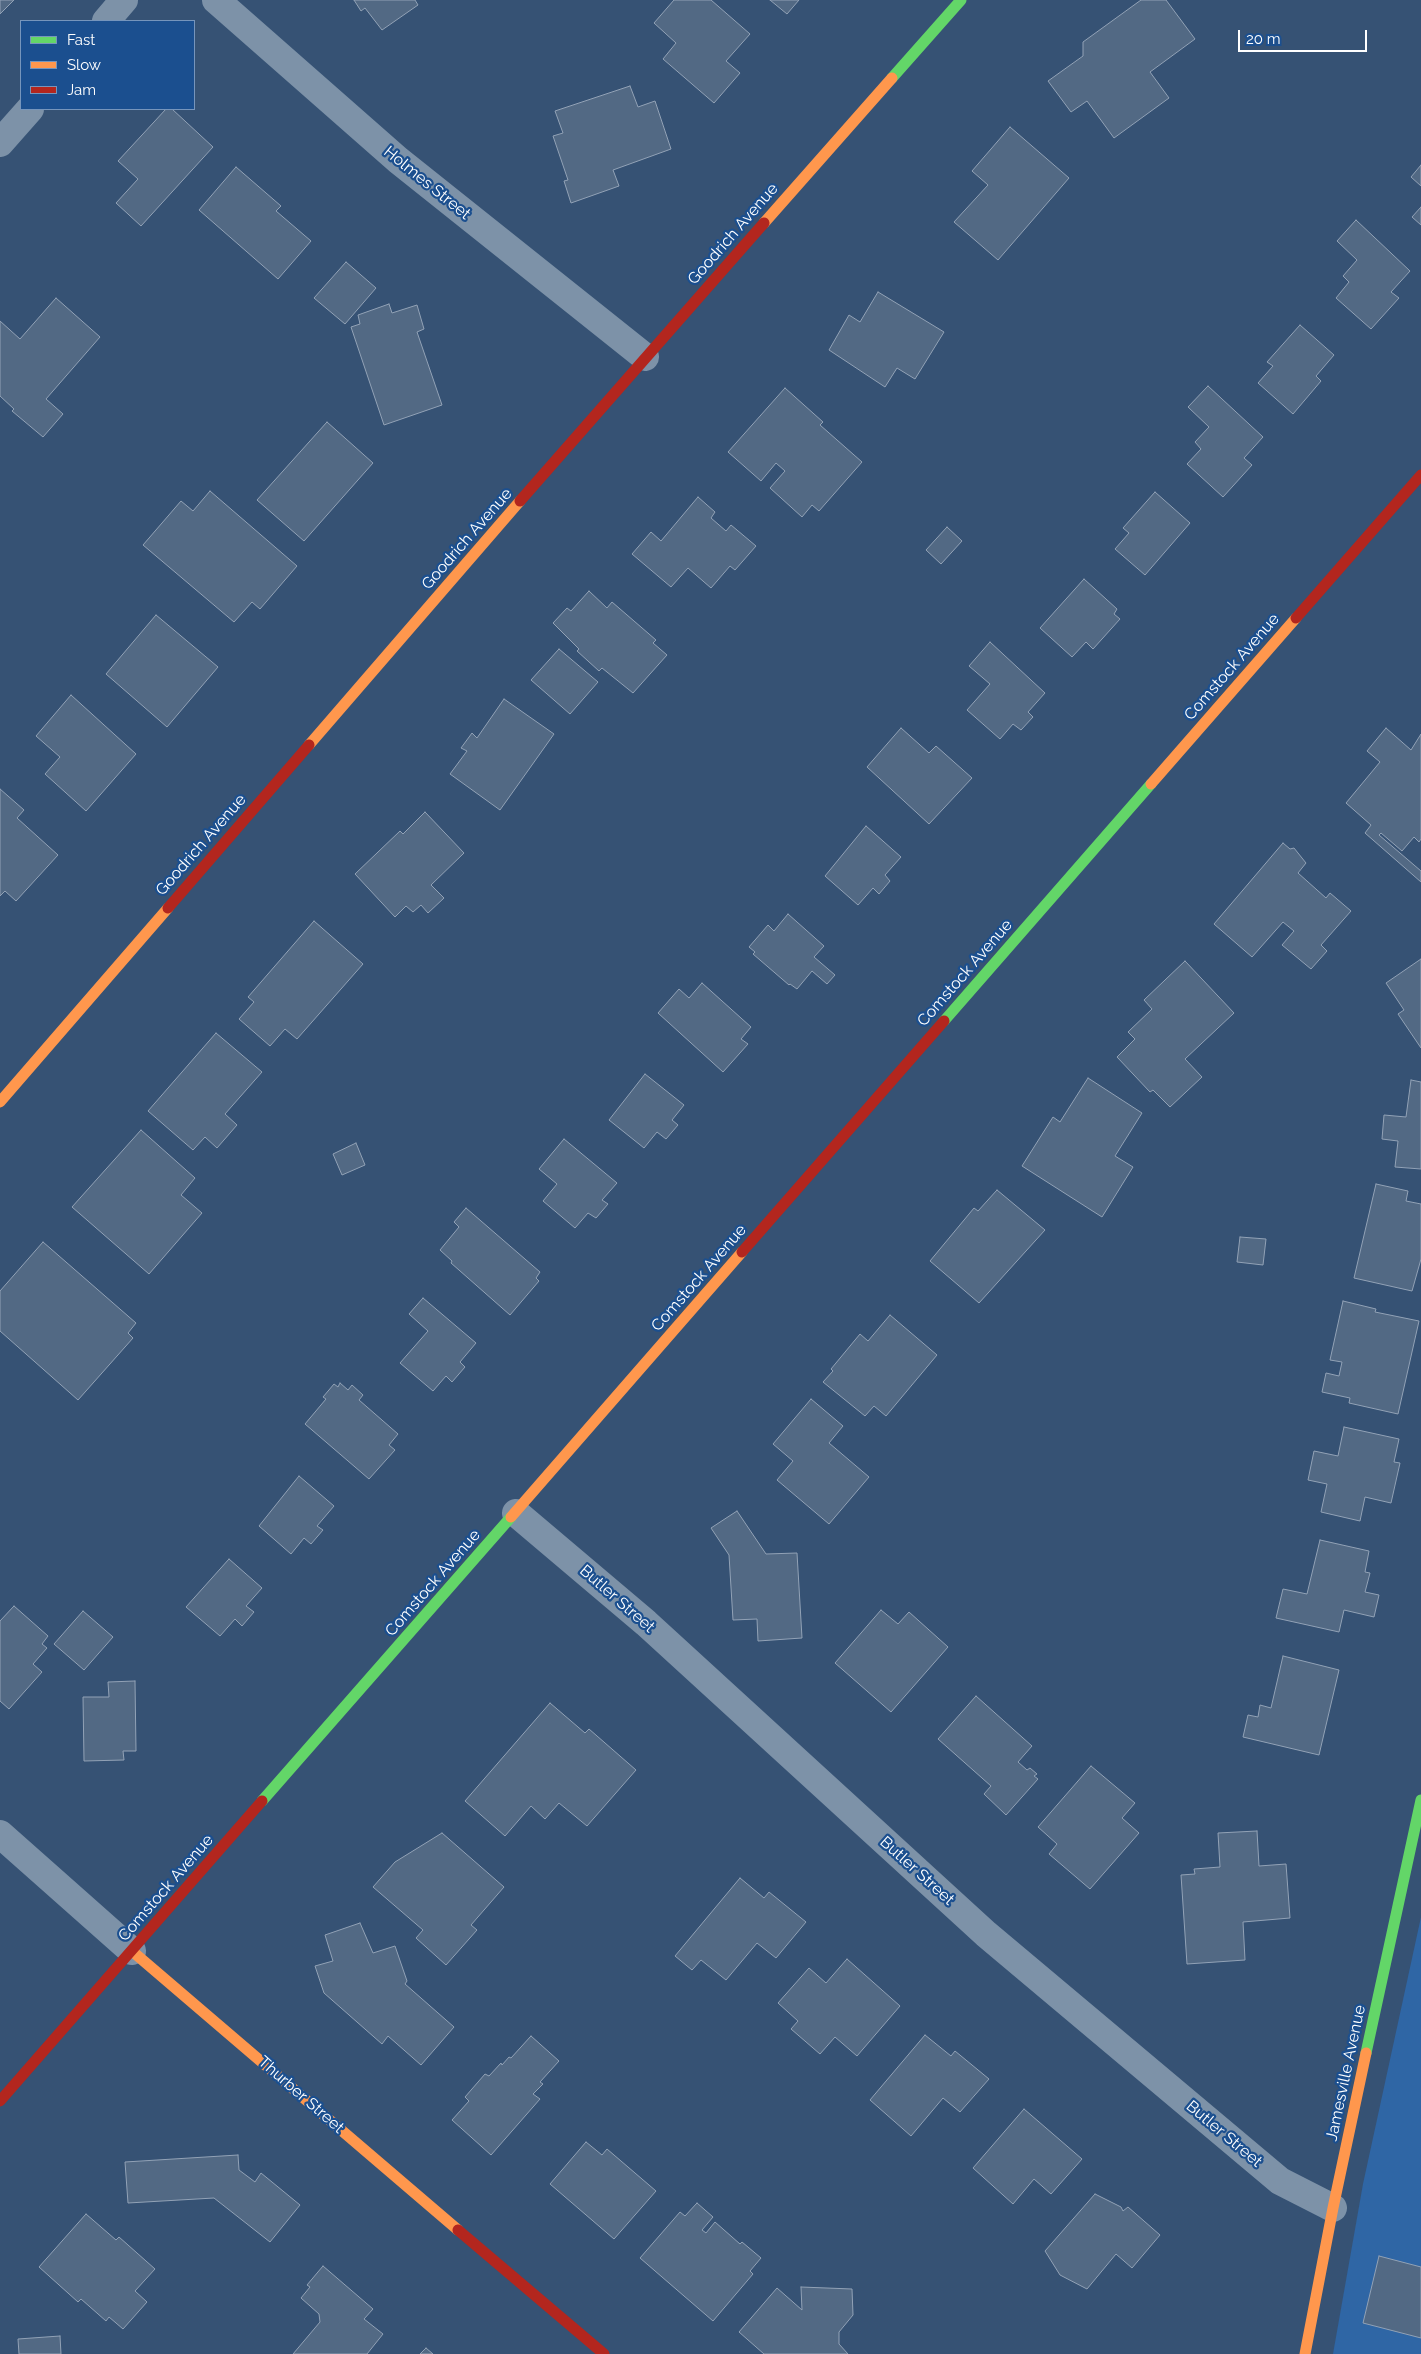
<!DOCTYPE html>
<html>
<head>
<meta charset="utf-8">
<style>
	body { margin:0 }
	#map { position:relative; width:1421px; height:2354px; overflow:hidden; background:#365274; font-family:Raleway,sans-serif }
	canvas { display:block }
	.legend { position:absolute; left:20px; top:20px; width:175px; height:90px; box-sizing:border-box; background:#1b4f8f; border:1px solid #7695bc; margin:0; padding:6px 9px; list-style:none; font-size:15px; color:#fff }
	.legend li { display:flex; align-items:center; gap:10px; height:25px }
	.legend b { width:25px; border:1px solid #7695bc }
	.scale { position:absolute; left:1238px; top:30px; width:129px; height:22px; box-sizing:border-box; border:2px solid #fff; border-top:0; padding-left:6px; font-size:15px; line-height:18px; white-space:nowrap; color:#fff; -webkit-text-stroke:4px #1b4f8f; paint-order:stroke }
</style>
</head>
<body>
<div id="map">
<canvas width="1421" height="2354"></canvas>
<ul class="legend">
<li><b style="height:6px;background:#63d668"></b>Fast</li>
<li><b style="height:6px;background:#ff974d"></b>Slow</li>
<li><b style="height:6px;background:#b3261e"></b>Jam</li>
</ul>
<div class="scale">20 m</div>
</div>
<script>
const g = document.querySelector('canvas').getContext('2d');
g.lineJoin = 'round';
function fillPath(path, color) { g.fillStyle = color; g.fill(path, 'evenodd'); }
const shape = rows => new Path2D(rows.map(r => 'M' + r).join(''));
function stroke(path, color, width, dash) { g.strokeStyle = color; g.lineWidth = width; g.lineCap = dash ? 'butt' : 'round'; g.setLineDash(dash || []); g.stroke(path); }
function drawText(font, color, halo, rows, align = 'center') {
  g.font = font + ' Raleway,sans-serif'; g.lineWidth = 4.5; g.setLineDash([]); g.textBaseline = 'middle'; g.strokeStyle = halo; g.fillStyle = color; for (const [text, x, y, turn = 0] of rows) {
    g.save(); g.translate(x, y); g.rotate((+turn || 0) * Math.PI / 180); g.textAlign = isNaN(turn) ? turn : align; if (halo) g.strokeText(text, 0, 0); g.fillText(text, 0, 0); g.restore();
  }
}
fillPath(shape([
	[1421,1917,1421,2354,1333,2354,1363,2184]
]), '#2f66a5');
const building = shape([
	[0,0,14,0,0,14,0,0],
	[354,0,415,0,418,5,382,30,365,8,361,11,354,0],
	[674,0,711,0,750,34,726,61,740,73,714,103,663,59,676,43,654,23,674,0],
	[770,0,799,0,787,14,770,0],
	[1141,0,1166,0,1195,39,1150,72,1169,98,1114,138,1087,101,1071,112,1048,81,1083,56,1083,42,1141,0],
	[630,86,638,107,655,101,671,149,613,170,619,186,571,203,564,181,568,180,553,136,563,133,555,111,630,86],
	[166,109,172,109,213,147,141,226,116,203,138,179,118,161,166,109],
	[1010,127,1069,178,998,260,954,222,988,185,972,171,1010,127],
	[1421,165,1421,186,1411,177,1421,165],
	[236,167,281,206,276,211,311,241,278,279,199,210,236,167],
	[1421,207,1421,225,1412,217,1421,207],
	[1356,220,1410,271,1391,292,1399,298,1371,329,1336,298,1349,282,1343,276,1357,260,1337,241,1356,220],
	[346,262,376,288,345,324,314,298,346,262],
	[878,292,944,332,915,379,897,368,885,387,829,350,849,315,860,322,878,292],
	[56,298,100,337,46,399,63,414,43,437,12,411,14,409,0,396,0,321,20,339,56,298],
	[389,304,392,313,417,305,424,329,417,332,442,405,384,425,351,327,360,324,358,315,389,304],
	[1300,325,1334,355,1316,376,1321,381,1293,414,1258,383,1273,366,1267,362,1300,325],
	[1208,386,1263,437,1244,458,1252,465,1223,497,1187,464,1201,449,1195,442,1209,427,1188,407,1208,386],
	[785,388,823,422,820,425,862,462,819,511,812,505,802,517,770,488,785,471,776,463,761,481,728,452,785,388],
	[327,422,373,463,304,541,257,500,327,422],
	[210,491,297,566,260,609,252,602,234,622,143,545,181,501,193,511,210,491],
	[1155,492,1190,523,1145,575,1115,549,1129,533,1123,528,1155,492],
	[698,497,715,512,711,518,726,531,731,525,756,546,735,570,730,566,711,588,688,568,671,587,632,554,651,532,661,541,698,497],
	[947,527,962,541,941,564,926,550,947,527],
	[1084,579,1117,609,1114,614,1120,619,1093,649,1086,642,1072,657,1040,628,1084,579],
	[589,591,607,608,612,602,656,640,653,643,667,655,633,693,602,668,599,671,577,651,579,649,553,623,567,608,571,611,589,591],
	[156,615,218,667,167,727,106,674,156,615],
	[990,642,1045,693,1028,712,1033,717,1021,730,1013,724,1000,739,967,710,990,684,969,666,990,642],
	[559,649,598,682,570,714,531,680,559,649],
	[71,695,136,754,86,811,45,774,60,757,36,736,71,695],
	[504,699,554,734,500,810,450,774,467,751,461,748,472,733,477,738,504,699],
	[901,728,929,753,936,746,972,778,929,824,867,767,901,728],
	[1386,728,1411,750,1421,734,1421,839,1419,842,1414,837,1402,851,1381,833,1379,835,1421,871,1421,882,1365,833,1371,825,1346,803,1380,762,1367,751,1386,728],
	[0,789,24,810,17,818,58,855,16,901,5,891,0,896,0,789],
	[425,812,464,853,431,885,444,898,428,913,421,905,413,912,406,906,395,917,355,874,400,831,403,834,425,812],
	[866,826,901,857,885,875,890,881,879,894,873,888,858,905,825,876,866,826],
	[1283,843,1290,849,1294,848,1306,863,1298,873,1326,898,1330,893,1351,911,1321,945,1327,951,1311,969,1282,945,1294,931,1283,922,1252,957,1214,924,1283,843],
	[788,914,824,946,814,957,835,975,827,984,812,971,797,989,790,984,789,985,753,954,755,952,749,947,768,925,774,931,788,914],
	[314,921,363,964,297,1039,285,1029,270,1046,239,1019,254,1002,248,997,314,921],
	[1421,959,1421,1048,1398,1014,1404,1010,1386,983,1421,959],
	[1185,961,1234,1013,1185,1059,1202,1077,1170,1107,1153,1090,1150,1092,1117,1057,1135,1039,1128,1032,1152,1009,1144,1000,1185,961],
	[702,983,751,1027,741,1039,748,1044,723,1072,658,1013,679,989,689,998,702,983],
	[216,1033,262,1072,225,1114,237,1125,217,1148,205,1137,193,1150,148,1111,216,1033],
	[645,1074,684,1105,672,1120,678,1125,666,1139,657,1132,644,1148,609,1120,645,1074],
	[1088,1078,1142,1113,1115,1156,1133,1167,1102,1217,1022,1166,1053,1117,1060,1122,1088,1078],
	[1411,1080,1421,1082,1421,1169,1395,1167,1398,1141,1382,1139,1384,1115,1406,1117,1411,1080],
	[141,1130,195,1178,181,1195,202,1213,149,1274,72,1207,141,1130],
	[564,1139,617,1183,602,1200,608,1204,596,1218,588,1213,575,1228,543,1201,557,1184,539,1169,564,1139],
	[356,1143,365,1165,342,1175,333,1154,356,1143],
	[1376,1184,1408,1191,1406,1201,1421,1204,1421,1259,1412,1291,1354,1278,1376,1184],
	[997,1190,1045,1230,979,1303,930,1261,974,1208,978,1211,997,1190],
	[466,1208,540,1272,536,1278,539,1281,510,1315,451,1263,452,1261,440,1250,459,1227,454,1222,466,1208],
	[1240,1237,1266,1239,1263,1265,1237,1262,1240,1237],
	[43,1242,136,1323,128,1333,133,1338,78,1400,0,1331,0,1291,43,1242],
	[423,1298,476,1343,460,1362,465,1367,452,1382,446,1376,433,1391,400,1363,428,1331,409,1314,423,1298],
	[1343,1301,1376,1309,1375,1312,1419,1321,1398,1414,1349,1403,1350,1398,1322,1392,1326,1373,1339,1376,1342,1362,1330,1360,1343,1301],
	[890,1315,937,1355,886,1416,874,1406,865,1416,823,1382,833,1371,831,1369,860,1334,868,1341,890,1315],
	[340,1383,348,1390,352,1385,363,1395,359,1400,398,1434,389,1445,395,1450,369,1479,305,1424,326,1399,323,1397,334,1384,338,1387,340,1383],
	[811,1399,843,1426,829,1443,869,1477,829,1524,777,1480,793,1461,773,1444,811,1399],
	[1344,1427,1399,1439,1394,1462,1400,1463,1391,1503,1365,1497,1360,1521,1321,1512,1327,1484,1308,1480,1314,1451,1338,1456,1344,1427],
	[299,1476,334,1506,317,1526,323,1530,311,1544,304,1538,291,1554,259,1526,299,1476],
	[737,1511,766,1554,797,1553,802,1638,758,1641,757,1619,733,1620,729,1555,711,1528,737,1511],
	[1320,1540,1369,1551,1365,1572,1370,1573,1365,1592,1379,1595,1374,1617,1344,1610,1339,1632,1276,1618,1283,1589,1307,1594,1320,1540],
	[229,1559,262,1588,246,1606,254,1612,242,1626,235,1619,220,1636,186,1607,229,1559],
	[14,1606,48,1636,42,1644,47,1648,33,1664,42,1672,9,1709,0,1701,0,1621,14,1606],
	[881,1610,898,1624,909,1612,948,1647,891,1712,835,1663,881,1610],
	[83,1611,113,1637,84,1670,54,1644,83,1611],
	[1283,1656,1339,1670,1319,1755,1243,1737,1248,1715,1258,1717,1260,1705,1271,1708,1283,1656],
	[135,1681,136,1751,123,1751,124,1760,84,1761,83,1697,109,1697,108,1682,135,1681],
	[976,1696,1032,1746,1018,1762,1027,1770,1030,1768,1037,1774,1034,1776,1038,1779,1006,1815,984,1794,991,1786,938,1739,976,1696],
	[550,1703,585,1733,589,1729,636,1770,587,1826,559,1803,545,1819,531,1806,505,1836,465,1801,550,1703],
	[1091,1766,1135,1803,1122,1818,1139,1833,1090,1889,1049,1854,1057,1844,1038,1827,1091,1766],
	[1257,1831,1259,1866,1286,1864,1290,1918,1243,1922,1245,1960,1187,1964,1181,1875,1195,1874,1194,1869,1220,1867,1218,1833,1257,1831],
	[442,1833,504,1887,471,1925,477,1930,446,1965,416,1938,423,1930,373,1887,395,1862,442,1833],
	[740,1878,764,1898,769,1892,806,1922,776,1958,757,1943,726,1980,701,1960,692,1970,675,1956,740,1878],
	[360,1923,373,1953,395,1946,407,1981,405,1984,454,2027,421,2065,388,2036,382,2044,324,1993,315,1966,333,1961,325,1935,360,1923],
	[847,1959,900,2006,857,2056,835,2037,820,2054,791,2029,798,2021,778,2003,809,1968,826,1983,847,1959],
	[925,2035,951,2056,955,2051,989,2079,960,2112,943,2098,911,2136,870,2100,925,2035],
	[531,2036,559,2061,540,2082,543,2084,533,2094,540,2099,491,2155,452,2120,469,2101,465,2097,485,2074,489,2076,501,2063,502,2065,509,2057,511,2058,531,2036],
	[1024,2109,1082,2159,1051,2194,1034,2179,1013,2204,973,2168,1024,2109],
	[586,2142,602,2155,607,2149,656,2191,614,2239,550,2184,586,2142],
	[238,2155,239,2170,255,2182,261,2173,300,2205,270,2242,214,2198,128,2203,125,2162,238,2155],
	[1095,2194,1121,2207,1123,2211,1128,2207,1160,2235,1132,2268,1116,2254,1087,2289,1060,2275,1045,2251,1095,2194],
	[697,2203,713,2217,702,2230,706,2233,715,2222,740,2244,742,2242,761,2258,750,2271,753,2274,713,2321,640,2258,680,2212,685,2216,697,2203],
	[86,2214,116,2240,119,2237,155,2269,135,2291,147,2302,123,2329,109,2317,106,2321,81,2299,78,2302,39,2267,86,2214],
	[1379,2256,1421,2267,1421,2338,1363,2323,1379,2256],
	[323,2266,373,2309,364,2319,383,2334,367,2354,293,2354,320,2322,319,2314,301,2298,310,2287,307,2285,323,2266],
	[801,2287,852,2289,853,2315,839,2332,839,2344,848,2354,764,2354,739,2332,777,2288,802,2310,801,2287],
	[60,2336,61,2354,19,2354,18,2339,60,2336],
	[426,2348,433,2354,420,2354,426,2348]
]);
fillPath(building, '#526984');
stroke(building, '#92a2b6', 1);
stroke(shape([
	[216,0,398,160,645,357],
	[106,21,124,0],
	[0,143,30,109],
	[516,1513,646,1623,986,1934,1280,2181,1333,2208],
	[0,1834,132,1951]
]), '#7d92a8', 28);
stroke(shape([
	[892,78,961,0],
	[944,1021,1151,784],
	[262,1801,511,1517],
	[1366,2053,1421,1800]
]), '#63d668', 11);
stroke(shape([
	[764,223,892,78],
	[309,745,520,501],
	[1151,784,1296,618],
	[0,1102,168,908],
	[511,1517,742,1252],
	[132,1951,458,2230],
	[1305,2354,1333,2208,1366,2053]
]), '#ff974d', 11);
stroke(shape([
	[520,501,764,223],
	[1296,618,1421,475],
	[168,908,309,745],
	[742,1252,944,1021],
	[0,2101,262,1801],
	[458,2230,604,2354]
]), '#b3261e', 11);
drawText('16px', '#fff', '#1b4f8f', [
	["Holmes Street",427,183,39],
	["Goodrich Avenue",733,234,-49],
	["Goodrich Avenue",467,539,-49],
	["Comstock Avenue",1232,667,-49],
	["Goodrich Avenue",201,845,-49],
	["Comstock Avenue",965,973,-49],
	["Comstock Avenue",699,1278,-49],
	["Comstock Avenue",433,1583,-49],
	["Butler Street",617,1599,41],
	["Butler Street",917,1871,42],
	["Comstock Avenue",166,1888,-49],
	["Jamesville Avenue",1346,2073,-78],
	["Thurber Street",301,2095,41],
	["Butler Street",1224,2134,40]
]);
</script>
</body>
</html>
